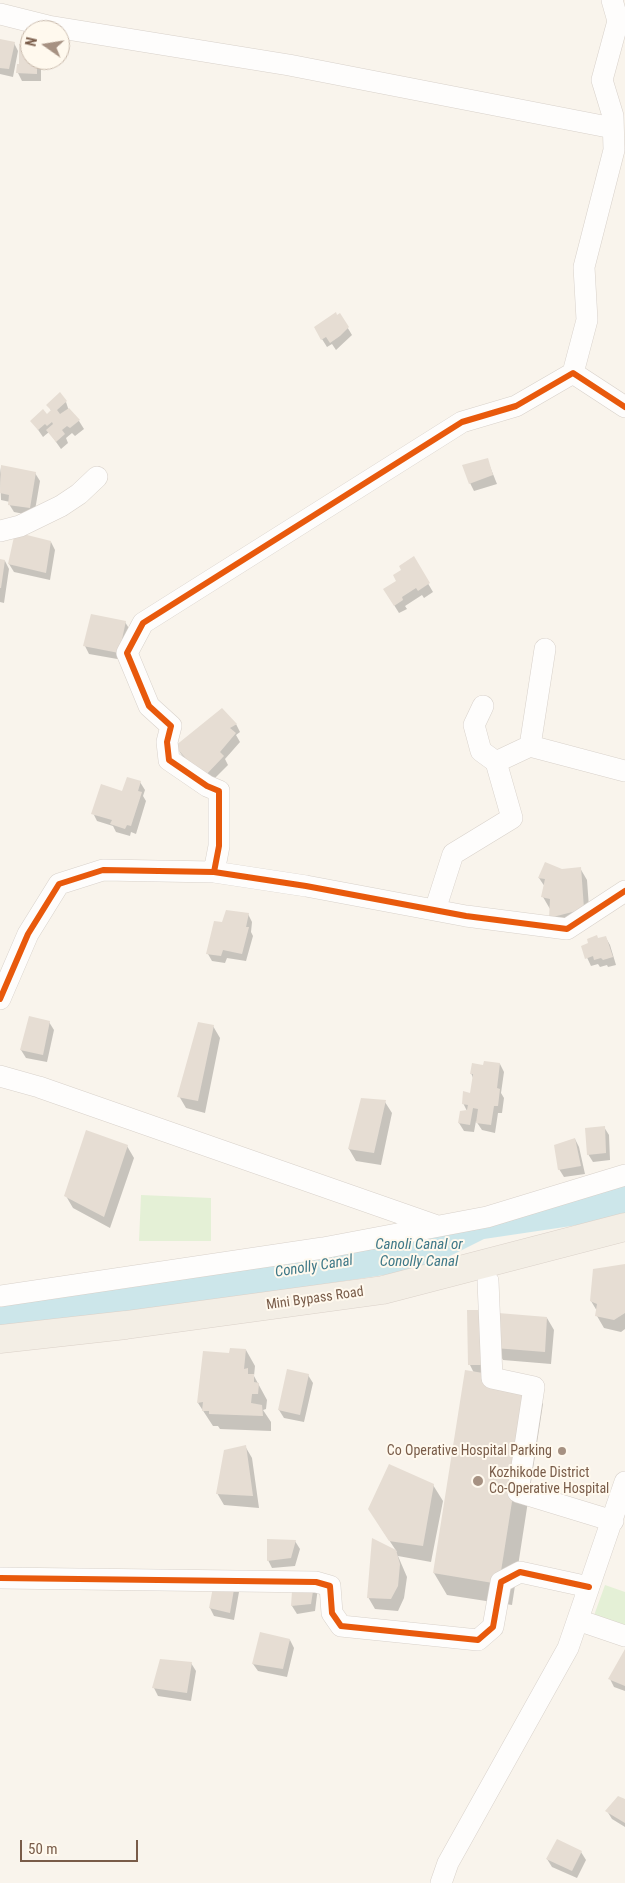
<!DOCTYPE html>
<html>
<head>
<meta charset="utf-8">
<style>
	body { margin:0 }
	#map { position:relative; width:625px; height:1883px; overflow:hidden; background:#f9f4ec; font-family:"Roboto Condensed",sans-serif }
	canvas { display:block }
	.north { position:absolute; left:20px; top:20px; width:50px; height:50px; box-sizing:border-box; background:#fff9ee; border:1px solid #c9baac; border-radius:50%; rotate:283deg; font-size:14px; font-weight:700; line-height:20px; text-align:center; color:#795c49 }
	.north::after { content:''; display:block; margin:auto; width:18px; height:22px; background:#a69182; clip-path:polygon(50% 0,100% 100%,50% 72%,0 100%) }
	.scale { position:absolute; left:20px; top:1840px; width:118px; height:22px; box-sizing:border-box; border:2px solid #795c49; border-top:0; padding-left:6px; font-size:15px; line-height:18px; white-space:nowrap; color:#795c49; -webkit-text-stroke:4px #fff9ee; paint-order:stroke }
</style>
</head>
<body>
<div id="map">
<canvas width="625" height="1883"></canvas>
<div class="north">N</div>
<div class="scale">50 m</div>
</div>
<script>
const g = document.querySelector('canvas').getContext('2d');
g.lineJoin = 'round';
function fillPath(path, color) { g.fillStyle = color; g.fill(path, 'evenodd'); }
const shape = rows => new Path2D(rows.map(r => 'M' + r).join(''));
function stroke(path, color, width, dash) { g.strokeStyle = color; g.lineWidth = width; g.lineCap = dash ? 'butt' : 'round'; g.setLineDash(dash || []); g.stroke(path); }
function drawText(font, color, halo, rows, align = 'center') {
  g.font = font + ' "Roboto Condensed",sans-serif'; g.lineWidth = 4; g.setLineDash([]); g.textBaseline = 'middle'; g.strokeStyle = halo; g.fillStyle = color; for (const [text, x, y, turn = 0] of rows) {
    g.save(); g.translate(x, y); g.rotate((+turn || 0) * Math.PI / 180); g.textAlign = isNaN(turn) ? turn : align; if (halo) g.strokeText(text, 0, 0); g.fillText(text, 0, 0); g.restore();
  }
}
fillPath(shape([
	[141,1195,211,1198,211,1241,139,1241],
	[605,1585,625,1592,625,1632,592,1621]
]), '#e4f0d6');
fillPath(shape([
	[625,1185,625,1218,484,1239,424,1269,0,1333,0,1304]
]), '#cce6ea');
fillPath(shape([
	[0,41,14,43,18,51,13,77,0,74],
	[30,46,30,60,41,60,41,81,22,81,18,73],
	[340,315,352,335,336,350,332,344,327,347,315,328],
	[66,402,69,411,79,421,84,429,75,436,72,433,66,438,68,443,61,449,49,432,43,437,32,421,47,416,52,412,48,405],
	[487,459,497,484,474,491,470,483],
	[1,467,35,473,40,481,34,516,14,512,9,504,10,502,1,500,0,474],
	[51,542,55,550,50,580,14,572,9,564],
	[413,558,433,592,424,598,422,595,405,606,407,609,399,613,389,597,403,571],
	[0,560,5,561,9,569,4,603,0,602],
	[125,622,130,630,123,660,89,654,85,646],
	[236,724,240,732,236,735,240,742,225,759,228,765,208,785,181,754,177,747],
	[140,782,145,790,143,796,146,801,136,834,131,832,130,836,116,832,113,826,97,821,93,813],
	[580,868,587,880,590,921,550,918,550,909,543,897,545,887,539,878,562,870],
	[248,914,252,922,251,932,253,936,246,961,227,958,225,963,212,961,208,954,223,923],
	[606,938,610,945,616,965,608,967,607,965,600,967,598,964,591,966,582,947],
	[49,1022,54,1030,47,1062,26,1058,21,1050],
	[213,1026,220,1038,205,1113,186,1108,179,1096],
	[500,1064,504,1072,501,1093,504,1098,502,1113,498,1113,495,1133,482,1130,476,1121,474,1132,464,1131,459,1123,467,1111,463,1103,471,1094,473,1078,471,1073,484,1066],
	[385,1102,392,1113,381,1165,356,1161,349,1149],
	[604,1127,609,1135,610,1160,593,1162,588,1154],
	[575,1139,579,1147,585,1174,564,1177,559,1169],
	[127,1146,134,1158,110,1228,73,1208,66,1196],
	[625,1265,625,1329,621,1332,604,1328,597,1316,597,1311,591,1301],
	[468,1311,486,1372,480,1374,530,1382,543,1404,512,1605,447,1595,434,1573,474,1373,470,1365],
	[547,1318,554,1330,551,1364,503,1360,496,1348],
	[246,1350,255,1366,254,1376,267,1400,266,1409,263,1410,271,1422,271,1431,220,1429,218,1426,213,1426,198,1403,231,1354],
	[308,1375,313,1383,304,1422,284,1418,279,1410],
	[245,1446,252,1458,259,1508,224,1505,217,1493],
	[433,1485,443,1501,431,1562,398,1556,407,1577,404,1598,398,1611,375,1609,368,1597,373,1540,397,1552,379,1525],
	[295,1541,300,1549,295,1566,272,1568,268,1560],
	[294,1577,318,1587,315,1611,297,1614,292,1606],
	[216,1578,234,1584,239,1592,234,1620,214,1616,210,1608],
	[290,1640,294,1648,287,1677,258,1671,253,1664],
	[625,1652,625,1691,614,1687,610,1679],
	[191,1663,196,1671,191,1701,158,1696,154,1688],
	[625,1800,625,1827,612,1819,607,1811],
	[558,1841,581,1852,586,1860,577,1878,552,1867,547,1859]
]), '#0003');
fillPath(shape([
	[0,39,15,42,9,69,0,68],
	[19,44,30,44,30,60,37,60,37,74,16,73,17,64,19,64],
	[336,312,337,315,340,313,349,327,340,336,330,343,326,337,321,340,314,327],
	[60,392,67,401,57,410,60,414,69,408,80,420,70,428,67,426,62,430,65,434,56,442,46,430,53,424,52,422,47,426,45,424,38,430,30,421,43,409,47,414,51,410,46,405],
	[488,458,493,475,469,484,462,465],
	[1,465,36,472,30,508,8,505,9,495,0,493],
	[15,532,51,541,46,573,8,564],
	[414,556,430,583,418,591,416,588,402,597,403,600,394,606,383,589,396,581,393,575,401,570,399,566],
	[0,559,5,560,1,588,0,588],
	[91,614,126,621,119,653,83,646],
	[222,708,237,724,230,728,236,733,220,752,224,756,203,778,175,746],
	[127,777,141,781,138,791,142,792,131,826,127,825,125,829,110,824,112,820,91,814,101,784,122,791],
	[545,862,562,869,581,867,584,909,549,918,550,899,541,897,545,879,538,878],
	[226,910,249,913,246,927,249,927,242,954,223,950,221,956,206,954,214,921,222,922],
	[597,935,598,938,606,936,613,957,603,960,601,958,594,960,593,956,585,959,581,946,588,943,587,939],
	[29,1016,50,1021,43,1055,20,1050],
	[198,1022,214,1025,198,1101,177,1097],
	[484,1061,500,1063,497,1088,500,1089,498,1106,494,1106,491,1125,476,1123,478,1109,473,1108,470,1125,458,1123,460,1111,467,1110,468,1105,462,1104,463,1091,470,1093,473,1074,470,1074,472,1063,483,1065],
	[361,1098,386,1100,374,1153,348,1149],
	[605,1126,606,1153,587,1155,585,1128],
	[86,1130,128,1145,104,1217,64,1196],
	[575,1138,581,1166,558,1170,554,1145],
	[625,1264,625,1313,614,1320,595,1316,597,1304,590,1301,593,1269],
	[467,1310,480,1310,482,1365,468,1365],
	[498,1313,547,1317,545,1352,495,1348],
	[230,1348,246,1349,244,1369,248,1368,248,1374,254,1374,254,1382,259,1383,258,1394,252,1394,251,1403,262,1405,263,1416,209,1414,209,1411,202,1411,203,1402,197,1403,203,1351,229,1353],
	[287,1369,309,1374,300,1415,278,1410],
	[465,1370,531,1381,499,1584,433,1573],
	[246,1445,253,1496,216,1494,224,1450],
	[389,1464,434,1484,423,1546,389,1541,368,1509],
	[372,1538,396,1550,400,1564,398,1586,391,1599,367,1598],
	[267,1539,296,1540,291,1558,267,1561],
	[293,1576,315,1578,311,1604,291,1606],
	[215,1577,235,1583,230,1613,209,1608],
	[260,1632,290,1639,283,1669,252,1664],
	[625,1649,625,1686,608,1679],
	[160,1659,192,1662,187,1693,152,1688],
	[618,1796,625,1799,625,1823,605,1811],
	[557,1839,582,1851,572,1871,546,1859]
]), '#e6ddd3');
const minor = shape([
	[0,14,48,26,289,65,613,128],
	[573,373,587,320,584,267,614,150,613,116,602,80,618,21,612,0],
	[0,531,20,526,61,506,79,494,97,477],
	[483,706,474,725,481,751,496,762],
	[530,746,545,649],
	[214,872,219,846,219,791,207,786,169,760,167,742,171,726,149,706,127,653,143,623,462,422,516,406,573,373,625,407],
	[435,910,453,854,512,818,496,762,530,746,625,771],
	[0,999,28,934,59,884,103,870,214,872,306,886,466,916,567,929,625,891],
	[0,1076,39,1087,437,1226],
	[488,1281,492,1378,534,1387,518,1492,613,1521],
	[0,1296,323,1248,487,1217,625,1175],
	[0,1578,316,1582,330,1586,332,1613,341,1626,478,1640,493,1627,501,1582,520,1572,589,1587],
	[578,1620,625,1636],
	[441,1883,448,1863,568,1648,625,1482]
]);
const major = shape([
	[0,1339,126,1325,383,1290,625,1227]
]);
stroke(minor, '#d8d1ca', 22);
stroke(major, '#dad1c9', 29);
stroke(minor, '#fefdfc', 21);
stroke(major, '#f3eee5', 28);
stroke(shape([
	[214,872,219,846,219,791,207,786,169,760,167,742,171,726,149,706,127,653,143,623,462,422,516,406,573,373,625,407],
	[0,999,28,934,59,884,103,870,214,872,306,886,466,916,567,929,625,891],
	[0,1578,316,1582,330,1586,332,1613,341,1626,478,1640,493,1627,501,1582,520,1572,589,1587]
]), '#e8590c', 6);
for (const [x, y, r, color] of [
	[562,1451,5,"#a69182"],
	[478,1481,6,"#a69182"]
]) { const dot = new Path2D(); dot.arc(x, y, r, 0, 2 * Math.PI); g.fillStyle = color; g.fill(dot); stroke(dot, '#fff9ee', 2); }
drawText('14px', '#795c49', '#fff9ee', [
	["Mini Bypass Road",315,1299,-8]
]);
drawText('14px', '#795c49', '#fff9ee', [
	["Co Operative Hospital Parking",552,1451],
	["Kozhikode District",489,1473,"left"],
	["Co-Operative Hospital",489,1489,"left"]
], 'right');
drawText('italic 15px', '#3e7887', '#fff9ee', [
	["Canoli Canal or",419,1245],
	["Conolly Canal",419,1262],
	["Conolly Canal",314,1267,-9]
]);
</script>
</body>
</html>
